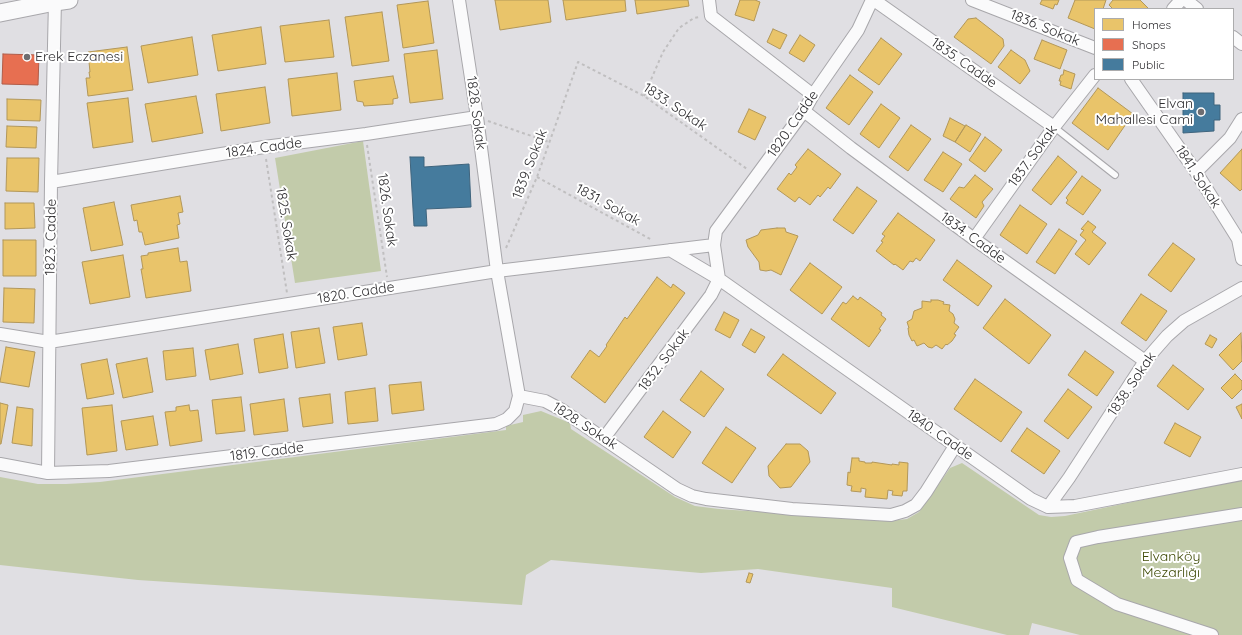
<!DOCTYPE html>
<html>
<head>
<meta charset="utf-8">
<style>
	body { margin:0 }
	#map { position:relative; width:1242px; height:635px; overflow:hidden; background:#e0dfe3; font-family:Quicksand,sans-serif }
	canvas { display:block }
	.legend { position:absolute; left:1094px; top:8px; width:140px; height:72px; box-sizing:border-box; background:#fff; border:1px solid #acacad; margin:0; padding:5px 7px; list-style:none; font-size:12px; color:#302f32 }
	.legend li { display:flex; align-items:center; gap:8px; height:20px }
	.legend b { width:20px; border:1px solid #acacad }
</style>
</head>
<body>
<div id="map">
<canvas width="1242" height="635"></canvas>
<ul class="legend">
<li><b style="height:11px;background:#e9c46a"></b>Homes</li>
<li><b style="height:11px;background:#e76f51"></b>Shops</li>
<li><b style="height:11px;background:#457b9d"></b>Public</li>
</ul>
</div>
<script>
const g = document.querySelector('canvas').getContext('2d');
g.lineJoin = 'round';
function fillPath(path, color) { g.fillStyle = color; g.fill(path, 'evenodd'); }
const shape = rows => new Path2D(rows.map(r => 'M' + r).join(''));
function stroke(path, color, width, dash) { g.strokeStyle = color; g.lineWidth = width; g.lineCap = dash ? 'butt' : 'round'; g.setLineDash(dash || []); g.stroke(path); }
function drawText(font, color, halo, rows, align = 'center') {
  g.font = font + ' Quicksand,sans-serif'; g.lineWidth = 4; g.setLineDash([]); g.textBaseline = 'middle'; g.strokeStyle = halo; g.fillStyle = color; for (const [text, x, y, turn = 0] of rows) {
    g.save(); g.translate(x, y); g.rotate((+turn || 0) * Math.PI / 180); g.textAlign = isNaN(turn) ? turn : align; if (halo) g.strokeText(text, 0, 0); g.fillText(text, 0, 0); g.restore();
  }
}
fillPath(shape([
	[363,141,381,271,295,283,275,158],
	[541,411,570,423,571,429,675,497,695,506,719,509,890,521,907,519,919,512,950,468,962,463,1039,515,1051,517,1065,516,1242,479,1242,635,1080,635,1032,623,1029,635,1007,635,892,607,892,588,758,569,701,573,551,560,526,575,522,605,138,580,0,565,0,477,38,484,66,484,100,482,506,430,506,426,523,422,523,415]
]), '#c2cbaa');
const homes = shape([
	[495,0,548,0,551,22,500,30,495,0],
	[563,0,625,0,626,11,566,20,563,0],
	[635,0,688,0,689,6,637,14,635,0],
	[740,0,755,0,760,2,754,21,735,15,740,0],
	[1042,0,1059,0,1057,5,1055,4,1053,9,1040,4,1042,0],
	[1075,0,1106,0,1103,9,1095,9,1095,29,1068,18,1075,0],
	[1113,0,1140,0,1149,9,1113,9,1109,5,1113,0],
	[428,1,434,43,403,48,397,5,428,1],
	[382,12,389,61,352,66,345,17,382,12],
	[976,18,1003,39,1004,46,991,64,954,37,968,19,976,18],
	[329,20,334,57,285,62,280,26,329,20],
	[261,27,266,64,218,71,212,35,261,27],
	[773,29,787,35,780,49,767,42,773,29],
	[800,35,815,45,804,62,789,53,800,35],
	[192,37,198,75,148,83,141,46,192,37],
	[881,38,902,54,879,85,858,70,881,38],
	[1042,40,1067,50,1060,69,1034,59,1042,40],
	[127,47,133,90,88,96,86,78,90,78,89,72,90,72,88,52,127,47],
	[437,50,443,99,410,103,404,54,437,50],
	[1011,50,1025,60,1030,71,1020,84,998,67,1011,50],
	[1064,70,1075,74,1071,89,1060,85,1061,81,1059,81,1061,75,1063,75,1064,70],
	[337,73,341,110,292,116,288,79,337,73],
	[850,75,873,92,849,125,826,108,850,75],
	[393,76,398,98,393,99,393,104,364,106,363,102,357,101,354,81,393,76],
	[265,87,270,123,221,131,216,94,265,87],
	[1098,88,1133,114,1108,150,1072,123,1098,88],
	[196,96,203,133,152,142,145,104,196,96],
	[128,98,133,142,93,148,87,103,128,98],
	[7,99,41,100,40,121,7,120,7,99],
	[881,104,900,118,879,148,860,134,881,104],
	[749,109,766,117,755,140,738,132,749,109],
	[950,118,965,126,955,142,943,136,950,118],
	[911,125,931,139,908,171,889,157,911,125],
	[966,125,981,134,970,152,955,142,966,125],
	[7,126,37,127,36,148,6,147,7,126],
	[985,137,1002,150,985,172,969,160,985,137],
	[808,149,841,174,830,189,828,187,820,197,818,195,810,205,799,197,795,202,777,189,789,173,791,175,797,167,795,165,808,149],
	[1242,149,1242,189,1240,191,1220,173,1242,149],
	[943,152,962,164,943,192,924,180,943,152],
	[1058,156,1077,172,1051,205,1032,190,1058,156],
	[7,158,39,158,38,192,6,191,7,158],
	[975,175,993,189,982,202,984,206,976,218,950,199,959,187,964,188,975,175],
	[1082,176,1101,190,1083,215,1066,203,1068,200,1066,198,1082,176],
	[857,187,877,201,853,234,833,220,857,187],
	[180,196,183,212,178,213,180,224,177,225,179,238,145,245,142,232,139,232,137,220,134,221,131,205,180,196],
	[114,202,123,245,91,251,83,208,114,202],
	[5,203,34,203,35,228,5,229,5,203],
	[1020,205,1047,224,1027,254,1000,235,1020,205],
	[898,213,935,240,920,261,916,258,913,262,910,261,903,270,895,264,894,265,876,251,883,242,881,241,885,236,882,234,898,213],
	[1088,221,1096,227,1092,232,1106,243,1089,265,1075,254,1086,240,1080,235,1084,230,1081,229,1088,221],
	[777,228,785,228,786,232,798,236,781,275,771,270,766,271,760,270,759,262,748,247,746,240,758,235,761,230,777,228],
	[1059,229,1077,241,1055,274,1036,262,1059,229],
	[3,240,36,240,36,276,3,276,3,240],
	[1173,243,1195,259,1171,292,1148,275,1173,243],
	[178,248,180,262,187,261,191,291,146,298,141,269,143,269,141,256,148,255,148,253,178,248],
	[123,255,130,297,90,304,82,262,123,255],
	[957,260,992,286,978,306,943,280,957,260],
	[810,263,842,287,822,314,790,290,810,263],
	[657,277,671,288,673,284,685,293,605,403,571,377,590,350,599,357,607,346,606,345,625,317,627,319,657,277],
	[4,288,35,289,34,323,3,322,4,288],
	[1141,294,1167,311,1146,341,1121,323,1141,294],
	[853,296,858,300,860,297,882,313,881,315,886,319,879,329,881,330,869,347,831,319,843,302,846,304,853,296],
	[1005,299,1051,335,1029,364,983,328,1005,299],
	[931,300,938,300,944,302,943,304,950,305,949,311,953,314,955,319,954,323,959,327,954,334,956,335,952,341,947,345,946,344,942,349,936,345,932,348,928,347,924,343,917,346,914,340,912,341,909,335,908,328,909,328,907,322,912,319,914,311,922,308,922,301,931,302,931,300],
	[724,312,739,320,730,338,715,330,724,312],
	[362,323,367,355,338,360,333,327,362,323],
	[319,328,325,363,296,368,291,332,319,328],
	[751,329,765,337,755,353,742,345,751,329],
	[1241,333,1242,361,1233,370,1219,355,1241,333],
	[283,334,288,368,259,373,254,339,283,334],
	[1210,335,1217,339,1212,348,1205,344,1210,335],
	[238,344,243,374,210,380,205,350,238,344],
	[6,347,35,352,29,387,0,382,6,347],
	[193,348,196,376,166,380,163,351,193,348],
	[1085,351,1114,372,1097,396,1068,375,1085,351],
	[783,354,836,393,821,414,767,375,783,354],
	[147,358,153,392,123,398,116,364,147,358],
	[107,359,114,394,87,399,81,364,107,359],
	[1173,365,1204,389,1188,410,1157,386,1173,365],
	[701,371,724,389,704,417,680,400,701,371],
	[1235,374,1242,381,1242,389,1232,399,1221,388,1235,374],
	[975,379,1022,412,1001,442,954,409,975,379],
	[421,382,424,410,392,414,389,385,421,382],
	[375,388,378,421,348,424,345,392,375,388],
	[1068,389,1092,407,1068,439,1044,421,1068,389],
	[330,394,333,423,303,427,299,398,330,394],
	[241,397,245,431,216,434,212,400,241,397],
	[284,399,288,431,254,435,250,404,284,399],
	[0,403,8,405,1,444,0,444,0,403],
	[1242,404,1242,419,1236,407,1242,404],
	[112,405,117,451,87,455,82,408,112,405],
	[189,405,190,411,198,410,202,441,170,446,165,412,176,411,176,407,189,405],
	[17,407,33,409,32,446,12,443,17,407],
	[663,411,691,432,673,458,644,437,663,411],
	[153,416,158,445,126,450,121,421,153,416],
	[1175,423,1201,437,1190,457,1164,443,1175,423],
	[726,427,756,448,732,483,702,463,726,427],
	[1027,428,1060,451,1044,474,1011,451,1027,428],
	[786,444,800,444,808,451,810,462,791,487,780,488,769,476,768,466,786,444],
	[852,458,859,458,859,461,865,462,865,463,872,463,872,462,892,465,892,464,899,465,899,462,908,463,907,491,903,491,902,496,892,495,893,491,888,490,887,499,865,497,866,489,861,488,861,492,851,491,852,486,847,485,848,472,850,473,852,458],
	[749,573,753,574,750,583,746,582,749,573]
]);
fillPath(homes, '#e9c46a');
stroke(homes, '#b29759', 1);
const shops = shape([
	[3,54,39,55,38,85,2,84,3,54]
]);
fillPath(shops, '#e76f51');
stroke(shops, '#b05c48', 1);
const public = shape([
	[1183,93,1214,93,1214,105,1220,105,1220,120,1214,120,1214,131,1183,133,1183,93],
	[410,157,424,157,424,167,469,164,471,207,426,209,427,226,414,226,410,157]
]);
fillPath(public, '#457b9d');
stroke(public, '#3f647d', 1);
const lane = shape([
	[1054,127,1115,175]
]);
const street = shape([
	[709,0,711,16,813,95],
	[874,0,1054,127],
	[972,0,1095,48],
	[1186,0,1197,9],
	[1173,9,1181,0],
	[1233,37,1242,44],
	[1131,79,1196,172,1238,239,1242,259],
	[804,111,851,148,974,239,1145,361],
	[1196,172,1230,138,1242,119],
	[51,182,264,147,366,134,477,117],
	[974,239,1054,127,1095,75],
	[670,250,719,279,1031,499,1048,507,1075,506,1242,474],
	[0,334,49,342,497,271,714,245],
	[519,396,545,401,562,410,677,489,692,496,706,499,792,509,891,515,905,511,916,505,926,492,955,446],
	[604,438,711,295,719,279,714,245,716,231,804,111,813,95,858,30,872,0],
	[0,464,48,473,109,471,496,424,507,419,515,411,519,396,497,271,477,117,459,0],
	[48,473,51,182,55,0],
	[1048,507,1069,478,1145,361,1167,336,1184,321,1242,288],
	[1212,635,1117,604,1077,580,1070,558,1076,542,1098,537,1242,514]
]);
const secondary = shape([
	[0,13,55,2,69,0]
]);
stroke(lane, '#a8a7ab', 8);
stroke(street, '#a8a7ab', 14);
stroke(secondary, '#a8a7ab', 19);
stroke(shape([
	[644,96,663,52,679,28,694,18,700,17],
	[488,121,549,142],
	[367,145,387,277],
	[266,159,287,293],
	[537,177,652,240],
	[506,248,537,177,578,62,644,96,747,169]
]), '#c0bfc0', 2, [3, 3]);
stroke(lane, '#fafafb', 6);
stroke(street, '#fafafb', 12);
stroke(secondary, '#fafafb', 17);
for (const [x, y, r, color] of [
	[27,57,4,"#6e6d70"],
	[1201,112,4,"#6e6d70"]
]) { const dot = new Path2D(); dot.arc(x, y, r, 0, 2 * Math.PI); g.fillStyle = color; g.fill(dot); stroke(dot, '#fff', 1.5); }
drawText('14px', '#302f32', '#fff', [
	["1836. Sokak",1045,28,22],
	["1835. Cadde",964,63,35],
	["1833. Sokak",675,107,34],
	["1828. Sokak",476,113,82],
	["1820. Cadde",793,124,-55],
	["1824. Cadde",264,148,-8],
	["1837. Sokak",1033,156,-54],
	["1839. Sokak",530,164,-69],
	["1841. Sokak",1198,177,57],
	["1831. Sokak",608,205,29],
	["1826. Sokak",387,210,82],
	["1825. Sokak",286,224,81],
	["1823. Cadde",51,237,-89],
	["1834. Cadde",973,238,36],
	["1820. Cadde",356,293,-9],
	["1832. Sokak",664,360,-53],
	["1838. Sokak",1132,384,-56],
	["1828. Sokak",585,426,33],
	["1840. Cadde",940,435,35],
	["1819. Cadde",267,452,-7]
]);
drawText('14px', '#302f32', '#fff', [
	["Erek Eczanesi",35,57],
	["Elvan",1193,104,"right"],
	["Mahallesi Cami",1193,120,"right"]
], 'left');
drawText('14px', '#3e4a05', '#fff', [
	["Elvanköy",1171,557],
	["Mezarlığı",1171,573]
]);
</script>
</body>
</html>
